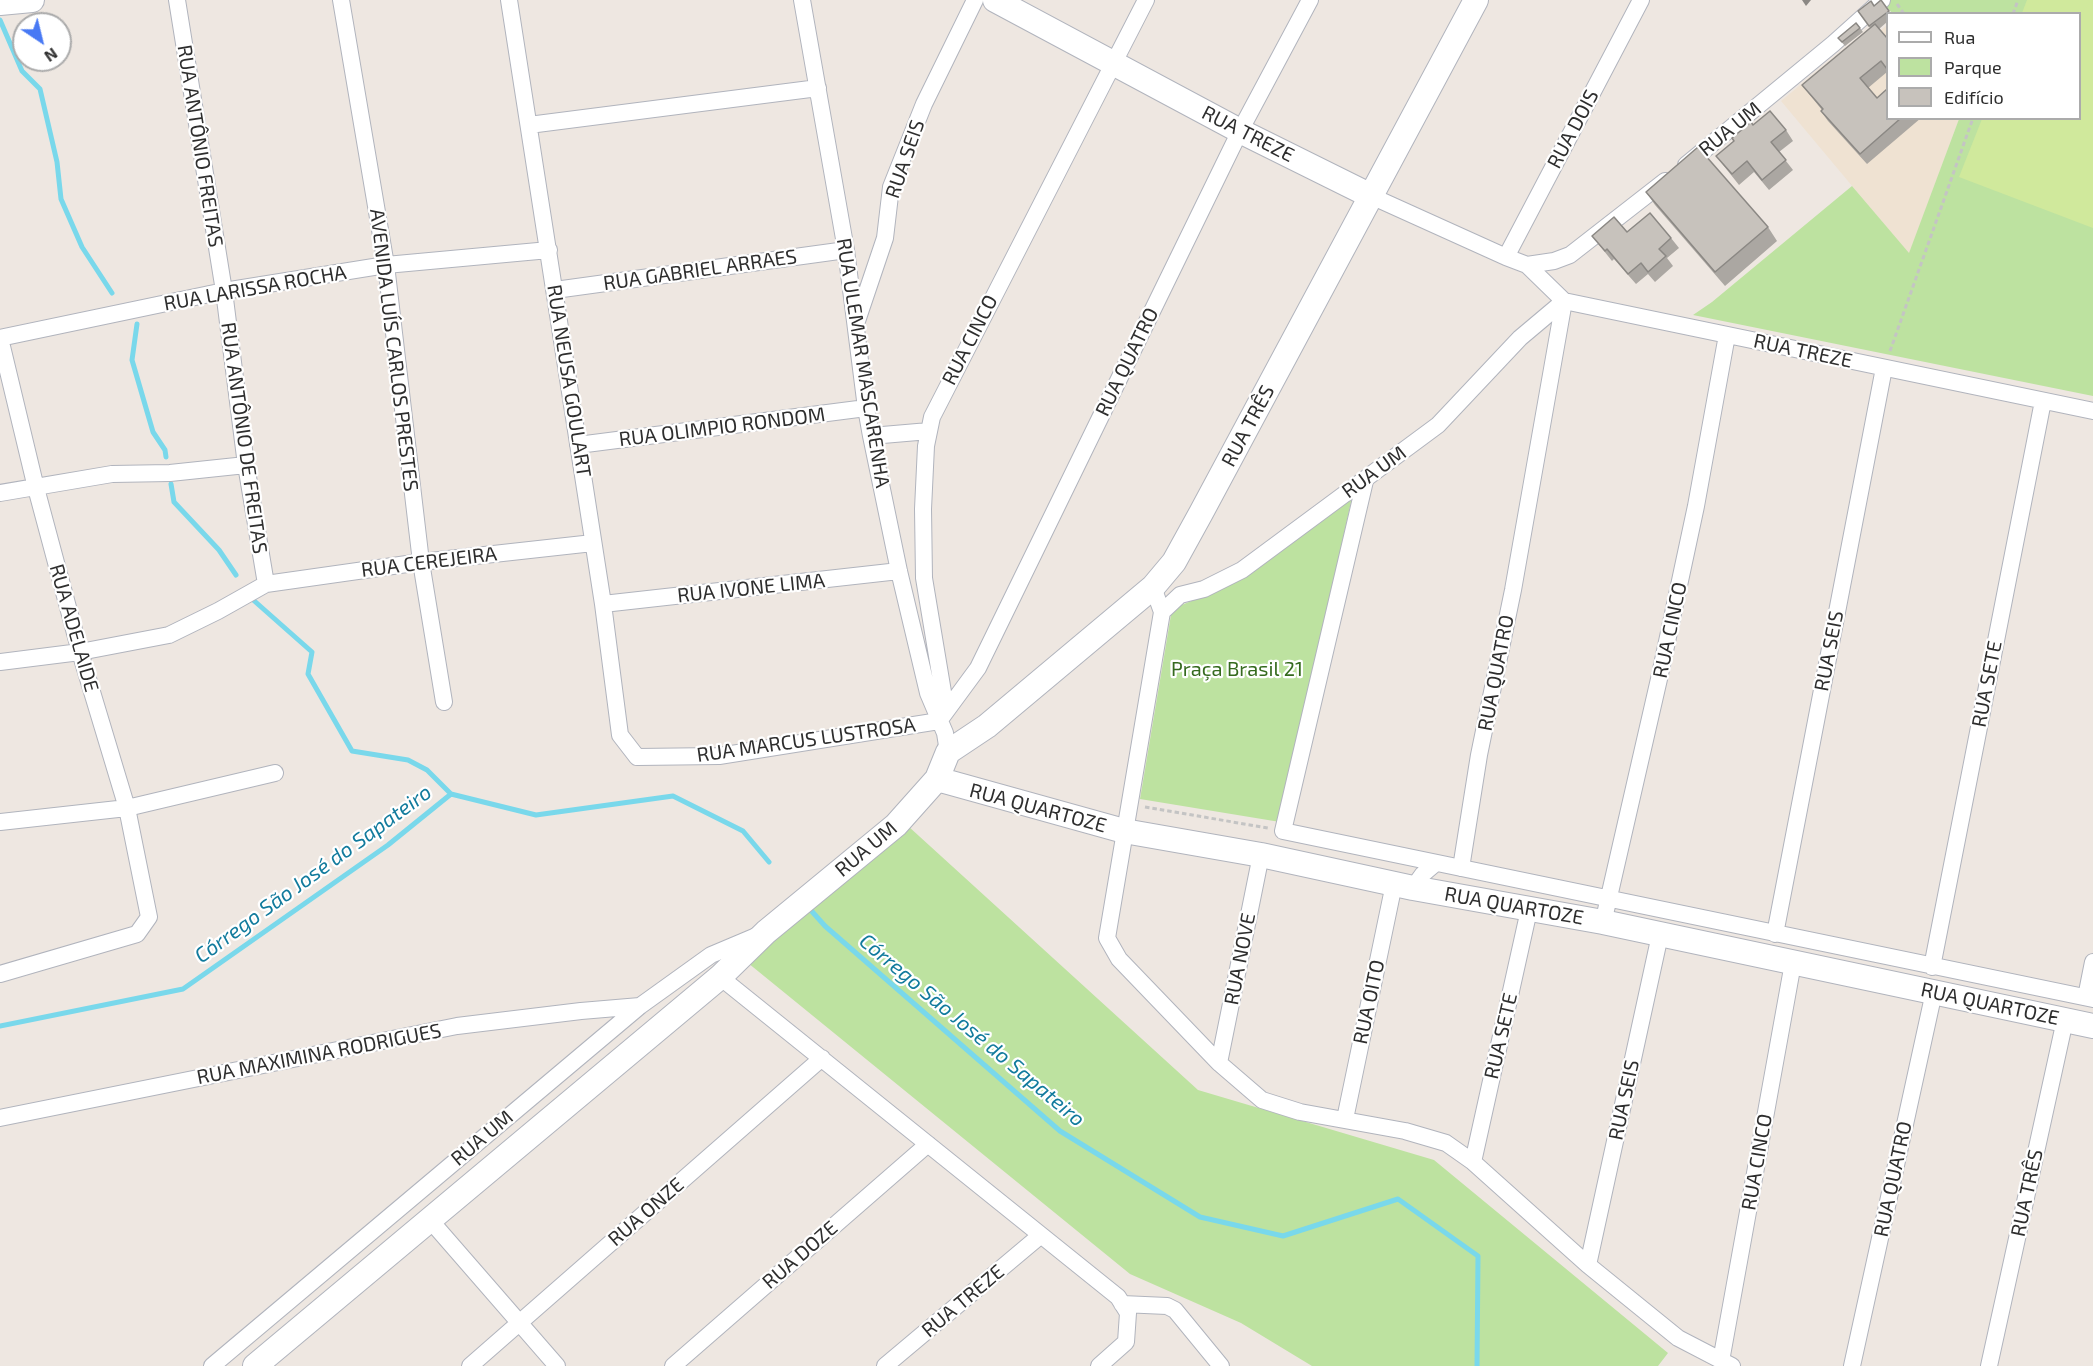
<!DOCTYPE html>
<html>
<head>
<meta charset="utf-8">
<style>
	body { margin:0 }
	#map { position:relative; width:2093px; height:1366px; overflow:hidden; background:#eee7e1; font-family:"Exo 2",sans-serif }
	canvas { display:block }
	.legend { position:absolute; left:1886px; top:12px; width:195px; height:108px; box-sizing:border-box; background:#fff; border:2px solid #ababab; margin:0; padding:8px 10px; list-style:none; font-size:18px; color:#2e2e2e }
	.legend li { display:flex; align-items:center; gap:12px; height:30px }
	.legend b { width:30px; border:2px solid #ababab }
	.north { position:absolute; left:12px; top:12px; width:60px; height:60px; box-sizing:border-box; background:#fff; border:2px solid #ababab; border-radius:50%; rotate:145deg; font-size:16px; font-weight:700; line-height:24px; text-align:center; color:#2e2e2e }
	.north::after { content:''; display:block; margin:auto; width:21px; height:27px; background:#4879f4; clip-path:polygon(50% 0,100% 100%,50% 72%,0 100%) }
</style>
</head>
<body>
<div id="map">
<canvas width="2093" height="1366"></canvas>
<ul class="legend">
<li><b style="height:8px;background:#fff"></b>Rua</li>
<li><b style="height:16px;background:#bde2a0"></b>Parque</li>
<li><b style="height:16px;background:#c7c2bc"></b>Edifício</li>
</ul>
<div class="north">N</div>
</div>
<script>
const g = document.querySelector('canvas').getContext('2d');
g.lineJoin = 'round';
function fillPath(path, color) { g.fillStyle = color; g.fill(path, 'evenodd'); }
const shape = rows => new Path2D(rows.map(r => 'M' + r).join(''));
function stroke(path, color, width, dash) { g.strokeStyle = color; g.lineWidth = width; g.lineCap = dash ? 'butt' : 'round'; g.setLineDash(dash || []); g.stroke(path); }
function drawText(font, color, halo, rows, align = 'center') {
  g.font = font + ' "Exo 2",sans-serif'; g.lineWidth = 4.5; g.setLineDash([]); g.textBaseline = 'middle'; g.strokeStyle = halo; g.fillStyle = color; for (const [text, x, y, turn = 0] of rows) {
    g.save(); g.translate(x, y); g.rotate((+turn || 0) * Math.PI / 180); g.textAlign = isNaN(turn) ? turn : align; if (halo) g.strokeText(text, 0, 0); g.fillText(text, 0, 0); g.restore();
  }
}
fillPath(shape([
	[1887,25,1888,118,1959,119,1909,254,1781,101,1868,29,1874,36]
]), '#efe2d2');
fillPath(shape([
	[1887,0,2093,0,2093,396,1693,315,1712,302,1852,186,1909,253,1959,119,2080,118,2080,14,1892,13,1883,3],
	[1353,493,1280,822,1140,799,1172,609,1230,585],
	[908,826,1198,1090,1434,1160,1668,1353,1658,1366,1312,1366,1241,1323,1130,1274,748,963]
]), '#bde2a0');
fillPath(shape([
	[2027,0,2093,0,2093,228,1959,177,1982,119,2080,118,2080,14,2022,13]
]), '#d0e99c');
stroke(shape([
	[0,20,22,71,40,89,57,162,61,199,82,247,112,293],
	[137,324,132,360,153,432,165,450,166,457],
	[171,484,174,502,219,550,236,575],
	[251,598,312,652,308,674,352,751,408,760,427,770,451,794],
	[451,794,536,815,673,796,743,831,769,862],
	[808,907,825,926,1060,1131,1200,1217,1283,1236,1398,1199,1478,1256,1477,1366],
	[0,1026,183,989,388,845,451,794]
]), '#79d8eb', 5);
const street = shape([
	[177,0,224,291,246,465,266,584],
	[341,0,386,265,421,562,444,702],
	[509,0,603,604,620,735,637,757,719,756,939,721],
	[802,0,846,250,866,408,871,436,899,571,928,693,945,733,948,752],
	[529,125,818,88],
	[1686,165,1833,44,1882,0],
	[1371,196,1506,257,1527,265,1554,261,1570,255,1665,181],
	[1506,257,1641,0],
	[1527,265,1564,301,2093,411],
	[555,290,846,250],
	[857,321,885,238,891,187,924,104,975,0],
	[0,338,36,488,80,652,127,808,149,917,137,934,0,974],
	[0,338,224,291,386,265,549,250],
	[871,436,929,431],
	[578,445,866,408],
	[1365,481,1283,831,2093,999],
	[0,493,112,474,170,473,246,465],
	[1153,587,1162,612,1107,938,1119,959,1219,1063,1262,1100,1300,1112,1405,1131,1446,1143,1473,1162,1588,1265,1678,1338,1732,1366],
	[603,604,899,571],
	[1162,612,1180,595,1204,589,1242,570,1438,425,1520,338,1564,301],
	[0,662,80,652,169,635,218,611,266,584,421,562,593,543],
	[946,710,924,578,923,509,926,446,932,417,1146,0],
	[939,721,978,668,1240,131,1310,0],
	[0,822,127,808,275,773],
	[1461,868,1479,755,1513,590,1564,301],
	[1413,888,1423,874,1436,863],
	[1606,910,1659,679,1696,506,1727,335],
	[1775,934,1884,368],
	[1932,967,2043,401],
	[720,977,1118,1297,1128,1313,1126,1342,1099,1366],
	[2086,997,2093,962],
	[1219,1063,1261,855],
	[0,1118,457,1026,581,1011,640,1006],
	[1345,1119,1394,884],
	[1473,1162,1529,910],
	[430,1220,557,1366],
	[1588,1265,1660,935],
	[1122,1304,1167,1306,1175,1310,1221,1366],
	[1721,1361,1793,963],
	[212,1366,640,1006,711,955,756,936],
	[470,1366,822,1058],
	[673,1366,928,1144],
	[885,1366,1041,1235],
	[1852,1366,1934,992],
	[1989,1366,2065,1020]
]);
const secondary = shape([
	[995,0,1240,131,1371,196],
	[0,3,32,0],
	[937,779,1124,831,1261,855,1413,888,1603,922,2093,1026],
	[255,1366,720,977,766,932,896,825,937,779,948,752,987,726,1153,587,1174,562,1201,513,1476,0]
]);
stroke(street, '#b1b4bd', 18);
stroke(secondary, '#b1b4bd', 26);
stroke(shape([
	[1897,4,1904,14],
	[2013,14,2018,0],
	[1890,351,1973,118],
	[1145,807,1268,828]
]), '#c4c4c4', 3, [4.5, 3]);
stroke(street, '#fff', 16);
stroke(secondary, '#fff', 24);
fillPath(shape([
	[1881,0,1891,14,1887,14,1887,22,1879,29,1887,38,1887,72,1868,88,1887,118,1921,118,1867,164,1828,121,1821,111,1822,110,1802,85,1870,28,1858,11,1874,6],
	[1856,23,1863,32,1845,46,1838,38],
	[1753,125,1786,130,1793,141,1779,152,1793,170,1769,190,1754,172,1739,185,1716,156],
	[1646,192,1768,227,1777,241,1725,286,1655,205],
	[1627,232,1671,238,1679,248,1667,258,1673,266,1655,282,1648,274,1636,284,1614,259,1612,261,1592,236]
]), '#aba7a2');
fillPath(shape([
	[1802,0,1811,0,1806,6]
]), '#8b8884');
const building = shape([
	[1881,0,1889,11,1869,26,1858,11,1871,1,1874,6,1881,0],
	[1856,23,1860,28,1842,42,1838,38,1856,23],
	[1875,24,1887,38,1887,69,1881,61,1860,78,1877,98,1887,89,1887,118,1901,118,1860,154,1821,111,1823,109,1802,85,1875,24],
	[1770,111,1786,130,1771,142,1786,160,1762,180,1747,161,1732,174,1716,156,1734,141,1732,138,1751,122,1753,125,1770,111],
	[1698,147,1768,227,1715,272,1646,192,1698,147],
	[1650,213,1671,238,1659,249,1666,256,1648,272,1641,263,1628,274,1607,249,1605,251,1592,236,1614,217,1627,232,1650,213]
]);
fillPath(building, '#c7c2bc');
stroke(building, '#8b8884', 1.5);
drawText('20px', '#2e2e2e', '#fff', [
	["RUA DOIS",1573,129,-62],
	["RUA UM",1730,129,-39],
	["RUA TREZE",1248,134,27],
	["RUA ANTÔNIO FREITAS",200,146,81],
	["RUA SEIS",905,159,-71],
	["RUA GABRIEL ARRAES",700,270,-8],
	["RUA LARISSA ROCHA",255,288,-10],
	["RUA CINCO",970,340,-63],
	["AVENIDA LUÍS CARLOS PRESTES",394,350,83],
	["RUA TREZE",1803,351,12],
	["RUA QUATRO",1127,362,-64],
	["RUA ULEMAR MASCARENHA",863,363,81],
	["RUA NEUSA GOULART",569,381,81],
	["RUA TRÊS",1248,426,-62],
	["RUA OLIMPIO RONDOM",722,427,-7],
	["RUA ANTÔNIO DE FREITAS",244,438,82],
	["RUA UM",1374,472,-36],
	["RUA CEREJEIRA",429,562,-7],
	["RUA IVONE LIMA",751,588,-6],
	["RUA ADELAIDE",74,628,74],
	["RUA CINCO",1670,630,-78],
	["RUA SEIS",1829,651,-79],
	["RUA QUATRO",1496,673,-79],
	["RUA SETE",1987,684,-79],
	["RUA MARCUS LUSTROSA",806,740,-8],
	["RUA QUARTOZE",1038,808,15],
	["RUA UM",866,849,-40],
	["RUA QUARTOZE",1514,906,10],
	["RUA NOVE",1240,959,-79],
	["RUA OITO",1369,1002,-78],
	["RUA QUARTOZE",1990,1004,12],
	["RUA SETE",1501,1036,-77],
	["RUA MAXIMINA RODRIGUES",319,1054,-11],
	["RUA SEIS",1624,1100,-78],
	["RUA UM",482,1138,-40],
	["RUA CINCO",1757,1162,-80],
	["RUA QUATRO",1893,1179,-78],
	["RUA TRÊS",2027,1193,-78],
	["RUA ONZE",646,1212,-41],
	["RUA DOZE",800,1255,-41],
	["RUA TREZE",963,1301,-40]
]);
drawText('20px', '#356a1e', '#fff', [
	["Praça Brasil 21",1237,669]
]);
drawText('italic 21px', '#127b9d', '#fff', [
	["Córrego São José do Sapateiro",313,874,-36],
	["Córrego São José do Sapateiro",972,1030,40]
]);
</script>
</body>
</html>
